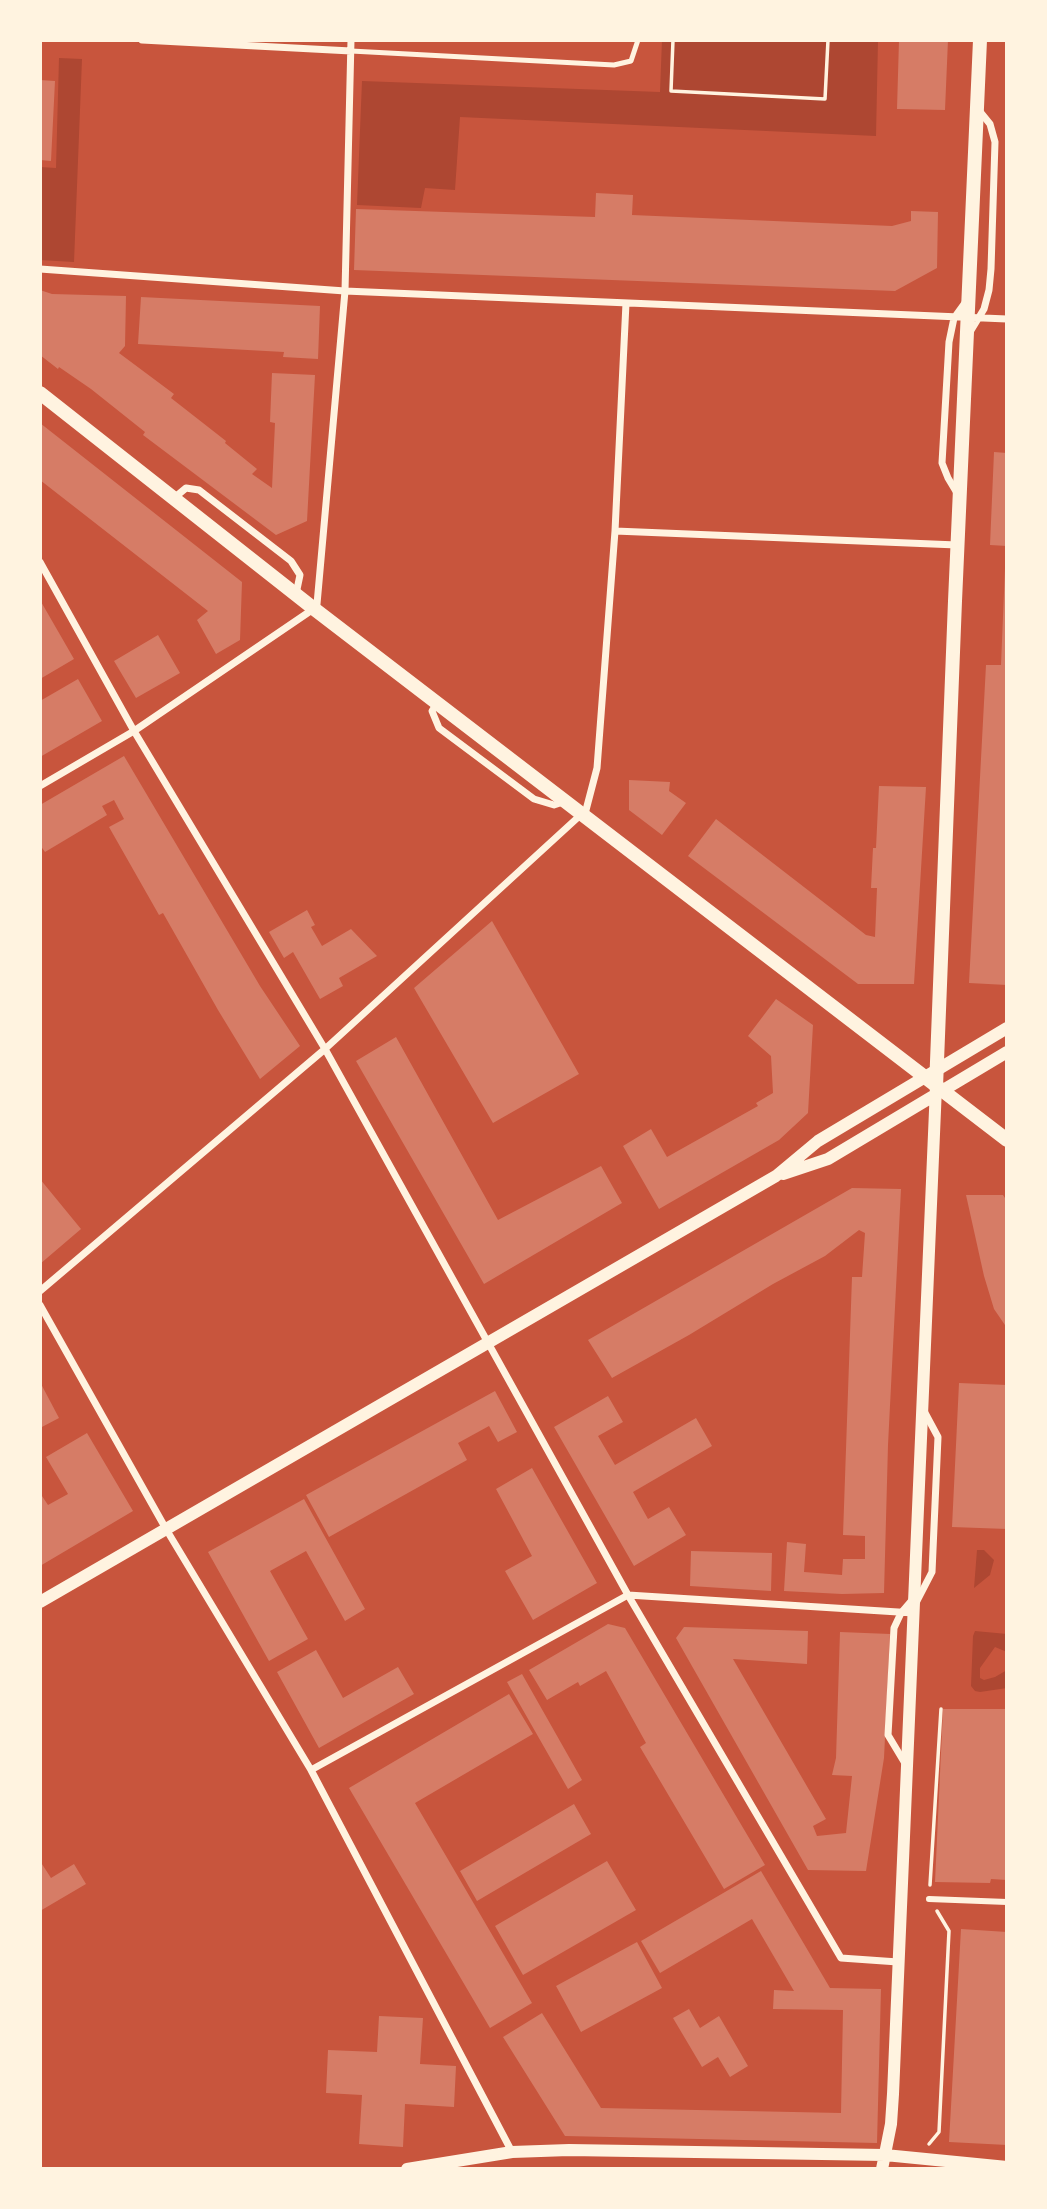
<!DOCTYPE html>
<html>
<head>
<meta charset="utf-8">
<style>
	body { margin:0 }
	#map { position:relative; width:1047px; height:2209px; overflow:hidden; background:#c8553d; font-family:"DM Sans",sans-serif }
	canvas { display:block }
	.frame { position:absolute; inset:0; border:42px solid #fff3e0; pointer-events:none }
</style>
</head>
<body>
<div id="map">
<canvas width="1047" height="2209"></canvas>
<div class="frame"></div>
</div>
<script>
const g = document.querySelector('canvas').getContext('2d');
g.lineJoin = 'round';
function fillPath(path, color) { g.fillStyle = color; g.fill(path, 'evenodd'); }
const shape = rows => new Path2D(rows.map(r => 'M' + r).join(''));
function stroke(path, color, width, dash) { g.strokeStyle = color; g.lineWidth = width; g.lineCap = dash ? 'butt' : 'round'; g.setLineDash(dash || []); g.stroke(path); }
fillPath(shape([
	[662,40,878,40,876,136,460,117,455,190,425,188,421,208,357,205,362,81,660,92],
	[59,58,82,59,74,262,40,260,40,167,56,168],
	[977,1550,984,1550,994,1560,990,1575,974,1588],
	[975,1631,1007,1634,1007,1652,995,1647,980,1668,980,1678,984,1680,995,1677,1007,1670,1007,1688,980,1692,975,1691,971,1686,973,1636]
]), '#ae4732');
fillPath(shape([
	[899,40,948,40,945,110,897,109],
	[40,80,55,81,51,161,40,160],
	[596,193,633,195,632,215,892,226,911,221,911,211,938,212,937,268,895,291,354,270,356,209,595,217],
	[40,290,52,294,126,296,125,346,119,353,174,394,171,398,226,441,225,443,257,469,252,474,272,488,275,423,270,422,272,373,315,375,307,521,276,535,143,435,145,432,91,389,59,367,58,369,40,355],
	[141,297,320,306,318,359,283,357,284,352,138,344],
	[40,423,242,582,240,640,216,654,197,620,208,611,40,480],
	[994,452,1007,453,1007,546,990,545],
	[1005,568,1007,568,1007,985,969,983,986,665,1001,665],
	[40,600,74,659,40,679],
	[158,635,180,673,136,698,114,661],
	[78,679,102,721,40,757,40,701],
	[124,756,260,986,300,1046,260,1079,218,1010,163,913,159,915,109,827,124,819,114,800,102,806,107,815,45,852,40,845,40,805],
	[629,780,670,782,669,791,686,803,662,835,629,810],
	[879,786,926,787,914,984,858,984,688,856,716,819,866,935,875,937,877,888,871,888,873,848,876,848],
	[307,910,315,925,311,927,322,946,351,929,377,956,339,978,343,986,320,999,293,952,284,958,269,932],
	[492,921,579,1074,493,1123,414,988],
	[776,999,813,1025,808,1113,779,1140,659,1209,623,1146,651,1129,667,1157,758,1106,756,1103,773,1093,771,1056,748,1036],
	[396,1037,498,1220,601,1166,622,1203,484,1284,356,1061],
	[40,1179,81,1229,40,1264],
	[852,1188,901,1189,888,1445,884,1593,842,1594,784,1591,787,1542,806,1544,804,1572,842,1575,843,1559,865,1559,865,1536,843,1535,852,1277,862,1277,865,1233,859,1230,825,1256,773,1284,689,1335,612,1378,588,1340],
	[966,1195,1003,1195,1007,1201,1007,1328,994,1309,984,1276],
	[40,1382,59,1418,40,1428],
	[959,1383,1007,1385,1007,1529,952,1527],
	[495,1391,517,1432,498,1442,489,1426,458,1443,467,1460,329,1537,306,1495],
	[608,1396,623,1422,598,1436,615,1465,696,1418,712,1446,633,1492,648,1519,669,1507,686,1535,634,1566,554,1427],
	[87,1433,133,1511,40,1566,40,1493,48,1505,68,1494,46,1457],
	[532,1468,597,1583,533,1620,505,1571,532,1556,496,1489],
	[304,1499,365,1609,345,1621,306,1551,270,1571,308,1639,269,1661,208,1552],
	[691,1551,772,1553,771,1591,690,1586],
	[608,1624,625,1628,765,1865,724,1889,640,1747,646,1743,606,1671,580,1686,578,1682,547,1700,529,1670],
	[684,1627,808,1631,807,1664,733,1659,826,1819,813,1826,817,1836,846,1833,852,1776,832,1775,836,1758,840,1632,890,1634,884,1758,866,1871,808,1870,676,1638],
	[316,1650,343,1698,398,1667,414,1694,319,1748,277,1672],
	[522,1674,582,1780,568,1789,507,1682],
	[509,1694,533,1734,415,1803,532,2003,490,2028,349,1788],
	[943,1709,1007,1709,1007,1880,991,1879,990,1883,935,1882],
	[574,1804,591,1834,477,1901,460,1871],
	[40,1861,51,1878,74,1864,86,1884,40,1911],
	[607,1861,636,1910,523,1975,495,1926],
	[761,1871,830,1988,881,1989,877,2143,565,2136,503,2037,542,2013,601,2108,841,2113,843,2010,773,2009,774,1990,794,1991,752,1919,660,1973,641,1941],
	[961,1929,1007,1932,1007,2145,949,2142],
	[637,1942,662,1988,581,2032,556,1986],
	[689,2009,700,2028,719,2016,748,2066,730,2077,718,2057,702,2067,673,2018],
	[379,2016,423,2018,420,2064,456,2066,454,2107,405,2104,403,2147,359,2144,362,2095,326,2093,328,2050,377,2052]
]), '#d67c66');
stroke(shape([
	[673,40,671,91,825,99,828,40],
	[930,1885,941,1709],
	[929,2144,939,2132,949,1931,937,1911]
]), '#fff3e0', 3.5);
stroke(shape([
	[351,51,614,65,631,61,638,40]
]), '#fff3e0', 5);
stroke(shape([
	[929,1899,1007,1902]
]), '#fff3e0', 6);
stroke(shape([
	[142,40,351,51],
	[40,269,345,291,1007,319],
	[970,332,984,309,989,290,991,269,995,142,990,124,977,108],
	[957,493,948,478,942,463,949,342,954,318,967,300],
	[174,498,186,488,199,490,291,561,300,575,296,594],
	[615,531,957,545],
	[40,562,134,731,325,1049,628,1595,841,1958,898,1962],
	[437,703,432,711,439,728,534,799,554,805,566,801],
	[40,786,134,731,309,612,317,604,345,291,351,40],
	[40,1291,325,1049,586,810,597,768,615,531,626,303],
	[40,1305,166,1529,311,1770,512,2152],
	[917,1601,932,1572,938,1437,924,1411],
	[906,1765,888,1735,894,1628,901,1613,913,1599],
	[311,1770,628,1595,914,1613]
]), '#fff3e0', 7);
stroke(shape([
	[783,1174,828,1159,1007,1052],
	[40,1602,776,1176,818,1141,1007,1028],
	[407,2169,512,2152,569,2150,885,2155,1007,2167],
	[882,2169,891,2124,893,2094,936,1087]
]), '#fff3e0', 12);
stroke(shape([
	[40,393,313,608,1007,1140],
	[936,1087,955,601,980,40]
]), '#fff3e0', 14);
</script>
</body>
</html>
